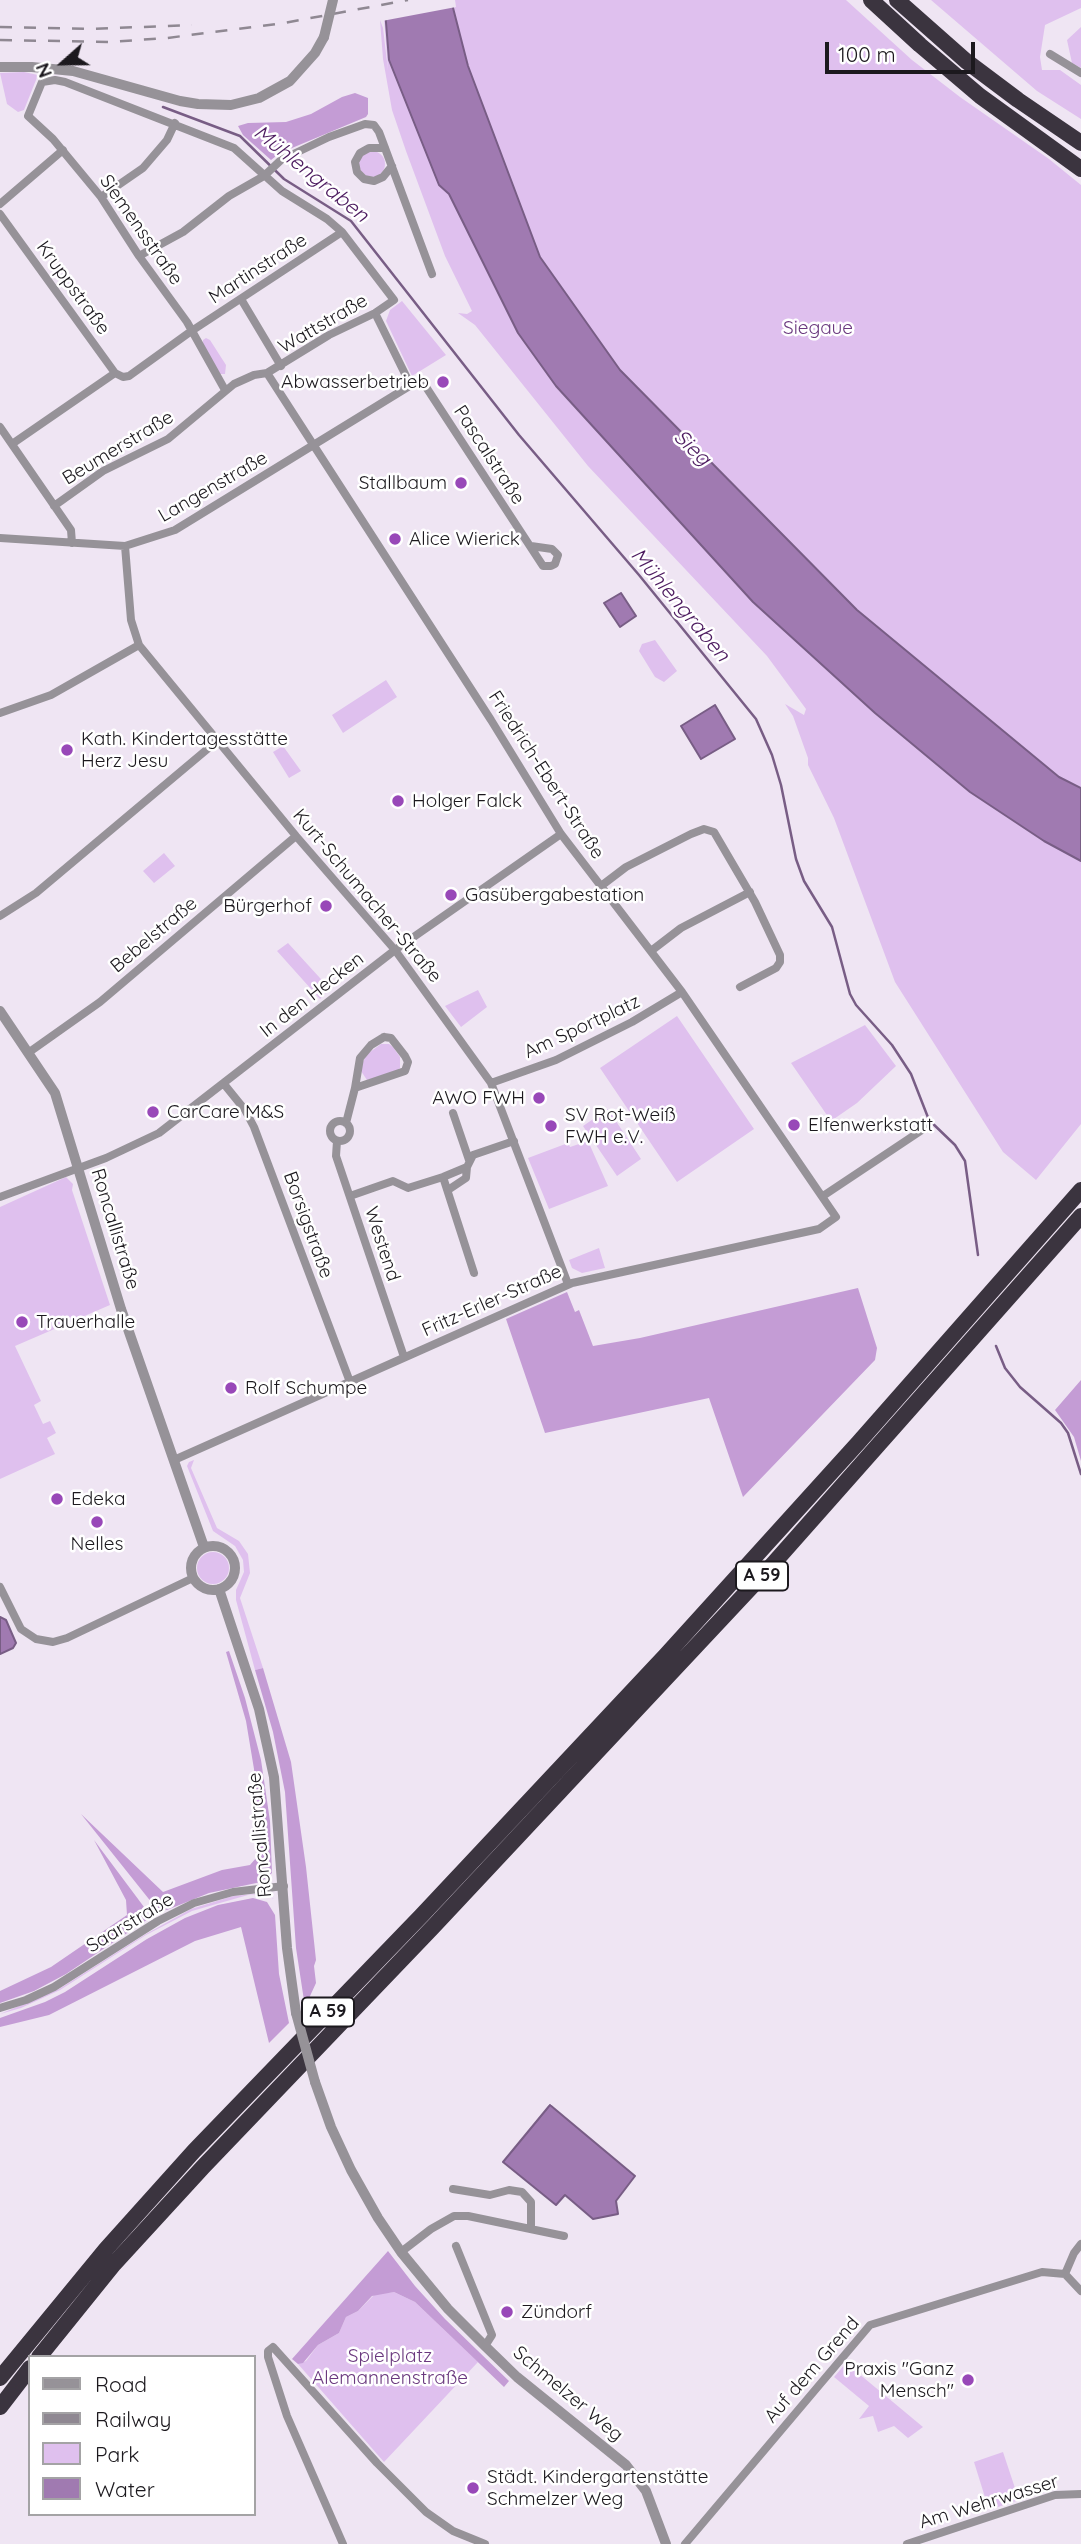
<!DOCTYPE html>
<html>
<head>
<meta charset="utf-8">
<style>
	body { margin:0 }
	#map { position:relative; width:1081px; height:2544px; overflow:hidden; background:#efe5f3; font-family:Quicksand,sans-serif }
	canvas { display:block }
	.legend { position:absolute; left:28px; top:2355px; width:228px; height:161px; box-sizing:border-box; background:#fff; border:2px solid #a4a3a5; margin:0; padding:9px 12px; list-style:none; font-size:21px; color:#1c191e }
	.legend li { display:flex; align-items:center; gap:14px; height:35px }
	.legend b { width:35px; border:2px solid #a4a3a5 }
	.north { position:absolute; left:28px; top:28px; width:70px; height:70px; -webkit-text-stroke:5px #fff; paint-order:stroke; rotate:249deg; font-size:19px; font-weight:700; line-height:28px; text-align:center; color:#1c191e }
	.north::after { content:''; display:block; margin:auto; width:24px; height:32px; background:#1c191e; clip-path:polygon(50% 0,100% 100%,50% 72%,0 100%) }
	.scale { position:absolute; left:825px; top:42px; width:150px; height:32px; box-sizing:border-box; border:4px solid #1c191e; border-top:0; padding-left:9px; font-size:21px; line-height:24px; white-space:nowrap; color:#1c191e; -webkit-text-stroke:5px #fff; paint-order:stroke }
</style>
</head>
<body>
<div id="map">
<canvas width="1081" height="2544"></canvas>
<ul class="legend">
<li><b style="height:9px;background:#969298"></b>Road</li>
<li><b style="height:9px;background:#8f8892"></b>Railway</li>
<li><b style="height:19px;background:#dfc0ee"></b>Park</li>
<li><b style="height:19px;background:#a07ab1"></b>Water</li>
</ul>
<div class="north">N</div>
<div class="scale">100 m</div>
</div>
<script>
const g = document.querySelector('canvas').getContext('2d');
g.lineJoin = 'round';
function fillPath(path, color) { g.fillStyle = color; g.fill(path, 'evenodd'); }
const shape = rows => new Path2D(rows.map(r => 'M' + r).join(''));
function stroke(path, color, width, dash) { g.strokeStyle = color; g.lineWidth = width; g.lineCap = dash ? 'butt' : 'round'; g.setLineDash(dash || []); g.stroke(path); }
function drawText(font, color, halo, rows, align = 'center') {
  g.font = font + ' Quicksand,sans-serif'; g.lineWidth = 5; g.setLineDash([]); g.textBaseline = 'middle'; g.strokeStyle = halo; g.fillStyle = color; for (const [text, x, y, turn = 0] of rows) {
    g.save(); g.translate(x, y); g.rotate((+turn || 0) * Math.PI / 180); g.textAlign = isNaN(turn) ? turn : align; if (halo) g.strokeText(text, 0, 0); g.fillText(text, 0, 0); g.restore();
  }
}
fillPath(shape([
	[409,0,846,0,912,60,960,97,1049,159,1081,185,1081,1124,1036,1180,1003,1152,895,982,834,818,808,765,808,758,793,716,785,704,804,715,806,709,767,656,588,466,475,325,458,313,467,314,472,311,445,256,406,151,392,110,383,59,380,20,383,28,388,70,383,5],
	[931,0,1081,0,1081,8,1045,25,1040,57,1042,70,1060,70,1081,85,1081,119,1037,91],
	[1081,27,1081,68,1072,63,1067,40],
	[24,72,38,75,24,110,18,112,7,104,0,73],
	'359 164a13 13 0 1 1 26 0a13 13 0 1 1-26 0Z',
	[402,301,446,355,412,376,386,321,390,310],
	[206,338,210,340,226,365,225,374,220,374,203,345,203,340],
	[655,640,677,671,664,682,655,677,639,651,642,644],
	[386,680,397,697,343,733,332,715],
	[283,746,301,771,289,778,273,752],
	[164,853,175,866,154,883,143,871],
	[288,943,330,989,320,999,277,951],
	[478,990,487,1007,461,1027,445,1006],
	[677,1016,754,1129,677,1182,600,1068],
	[865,1025,896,1066,857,1103,831,1121,791,1063],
	[381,1044,389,1044,393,1047,400,1057,400,1068,397,1071,367,1080,361,1071,363,1062,366,1055],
	[608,1109,641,1159,617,1176,583,1126],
	[588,1141,608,1186,549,1209,528,1158,568,1143,570,1147],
	[66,1177,73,1184,72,1190,110,1305,15,1346,41,1401,34,1405,43,1424,50,1421,56,1433,47,1438,55,1454,0,1479,0,1207],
	[599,1248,605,1268,582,1273,572,1268,569,1260],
	[194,1460,191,1468,217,1528,239,1541,248,1554,250,1573,240,1598,263,1668,255,1670,236,1600,236,1590,244,1572,243,1560,235,1546,213,1531,187,1466,189,1462],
	'197 1568a16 16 0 1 1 32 0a16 16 0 1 1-32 0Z',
	[266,1893,274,1899,263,1894,248,1895,192,1911,146,1935,60,1990,21,2008,0,2014,59,1989,146,1934,191,1909,233,1896],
	[394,2292,415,2302,478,2362,384,2462,298,2364,306,2361,318,2345,339,2333,346,2317,358,2311,375,2294],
	[846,2363,923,2427,908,2438,894,2426,878,2432,873,2416,859,2419,869,2406,834,2377],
	[1003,2452,1019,2500,989,2510,974,2462]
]), '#dfc0ee');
fillPath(shape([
	[355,93,368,98,368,114,366,117,280,153,271,160,243,135,238,126,248,123,286,122,311,114,342,97],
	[858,1288,877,1348,875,1360,743,1497,709,1398,545,1433,506,1319,567,1292,575,1312,579,1310,593,1346,640,1338],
	[1081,1380,1081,1461,1074,1437,1055,1410],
	[229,1651,245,1698,261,1760,270,1821,272,1873,261,1882,209,1893,167,1910,156,1908,81,1814,163,1892,222,1870,250,1865,256,1858,257,1810,254,1769,246,1721,226,1652],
	[263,1668,291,1762,306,1867,316,1960,314,1966,316,1983,305,2007,296,1948,285,1792,273,1732,255,1670],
	[94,1840,144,1907,148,1919,66,1974,34,1991,0,2003,0,1991,51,1967,127,1915,126,1900],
	[253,1898,267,1902,275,1915,279,1974,289,2023,269,2043,241,1927,195,1941,49,2015,0,2027,0,2018,45,2002,65,1992,147,1939,185,1918,218,1905],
	[388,2251,415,2286,445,2319,509,2381,504,2387,415,2302,394,2292,372,2296,358,2311,346,2317,339,2333,318,2345,303,2363,298,2364,292,2359]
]), '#c49cd5');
const water = shape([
	[451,0,468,66,540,257,620,370,857,610,1059,777,1081,788,1081,861,1044,841,970,792,875,713,753,602,556,386,518,333,449,194,439,185,389,60,385,10,451,0],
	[621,593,636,616,620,627,604,603,621,593],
	[715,705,735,739,701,759,681,726,715,705],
	[0,1617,6,1620,16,1643,13,1648,0,1654,0,1617],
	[550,2105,635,2176,616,2201,618,2214,593,2219,565,2195,556,2205,503,2162,550,2105]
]);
fillPath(water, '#a07ab1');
stroke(water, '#785d85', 2);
fillPath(shape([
	[379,0,455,0,456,7,382,21]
]), '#efe5f3');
stroke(shape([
	[163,107,240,136,284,179,351,221,519,435,639,575,756,719,772,755,781,785,796,859,804,881,832,927,850,994,856,1005,892,1045,911,1074,929,1120,955,1145,965,1161,978,1255],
	[996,1346,1005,1368,1020,1387,1061,1423,1068,1433,1081,1474]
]), '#785d85', 2.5);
stroke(shape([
	[1050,54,1081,73],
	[385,148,369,148,360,153,355,162,357,172,364,179,374,181,383,177,392,166],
	[101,197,143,168,167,140,175,123],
	[0,204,63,150],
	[0,214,115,373,123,377,129,376,190,332,342,232],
	[139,256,183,232,229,196,264,176,281,160,329,137,365,124,374,125,379,132,432,274],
	[241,299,281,366],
	[375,313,410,384],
	[0,427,71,530,72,543],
	[12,444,115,373],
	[54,506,103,471,168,439,234,384,254,375,267,373,329,335,375,313,394,300,342,232,327,219,282,191,234,148,65,82,55,80,42,82,28,116,53,139,101,197,139,256,187,322,225,390],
	[0,538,125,546,175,530,416,382,426,387,543,566,551,566,555,564,558,555,552,549,531,546],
	[125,546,131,620,139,645,296,836,395,950,491,1083,568,1284],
	[0,713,51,695,139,645],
	[601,886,626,867,691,834,704,829,714,832,755,902,780,955,780,962,776,968,740,987],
	[0,916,36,893,217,741],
	[651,951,681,928,750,892],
	[384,1037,391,1038,405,1056,408,1062,405,1071,355,1088,360,1058,371,1045,384,1037],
	[28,1053,100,1002,296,836],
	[491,1083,556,1060,632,1022,682,992],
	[224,1084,245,1110,254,1127,350,1382],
	[453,1113,469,1160],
	'330 1131a10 10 0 1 1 20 0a10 10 0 1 1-20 0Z',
	[346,1123,355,1088],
	[337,1141,336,1156,404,1357],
	[443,1177,474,1273],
	[448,1190,466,1178,467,1167],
	[350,1196,393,1181,408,1188,443,1177,467,1167,473,1155,514,1141],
	[823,1196,925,1128],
	[0,1197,106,1158,159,1133,395,950,561,834],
	[174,1460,572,1283,819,1229,836,1217,682,992,561,834,491,720,267,373],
	[0,1587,21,1629,36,1639,53,1642,67,1638,193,1578],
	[0,2008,26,2000,54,1987,158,1921,194,1903,233,1892,284,1886],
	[453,2189,490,2195,509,2190,522,2192,531,2202,531,2229],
	[456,2246,492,2335,485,2346],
	[401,2252,431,2229,454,2216,468,2216,564,2236],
	[1065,2274,1074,2253,1081,2244],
	[343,2544,287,2416,268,2357,268,2351,273,2347,377,2463,426,2512,453,2531,485,2544],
	[685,2544,870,2325,1042,2272,1065,2274,1081,2291],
	[907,2544,1055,2495,1081,2494]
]), '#969298', 8);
stroke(shape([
	[0,67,32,67,73,71,180,101,198,104,231,105,259,98,290,81,315,53,324,37],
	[0,1011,55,1093,121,1309,204,1547],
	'191 1568a22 22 0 1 1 44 0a22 22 0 1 1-44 0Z',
	[219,1589,259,1709,274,1777,287,1948,296,2013],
	[315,2082,331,2127,351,2170,378,2218,401,2252,448,2309,485,2346,517,2377,626,2465,646,2491,666,2544]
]), '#969298', 10);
stroke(shape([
	[871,0,920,45,980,96,1081,169],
	[897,0,966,61,1018,100,1081,143],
	[39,2357,114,2264,203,2167,433,1927,772,1565,1081,1216],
	[0,2378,106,2249,194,2151,421,1916,666,1655,858,1443,1081,1190],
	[0,2407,30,2368]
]), '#3b343f', 16);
stroke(shape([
	[0,27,90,29,192,25],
	[0,40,110,42,167,38,284,23,408,0]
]), '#8f8892', 2.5, [12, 12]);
stroke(shape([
	[324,37,333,0],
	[296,2013,315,2082]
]), '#969298', 10);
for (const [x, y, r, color] of [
	[443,382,7,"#9848b8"],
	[461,483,7,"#9848b8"],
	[395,539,7,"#9848b8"],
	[67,750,7,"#9848b8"],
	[398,801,7,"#9848b8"],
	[451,895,7,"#9848b8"],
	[326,906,7,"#9848b8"],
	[539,1098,7,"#9848b8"],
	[153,1112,7,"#9848b8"],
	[794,1125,7,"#9848b8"],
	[551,1126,7,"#9848b8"],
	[22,1322,7,"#9848b8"],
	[231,1388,7,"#9848b8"],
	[57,1499,7,"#9848b8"],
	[97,1522,7,"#9848b8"],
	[507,2312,7,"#9848b8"],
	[968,2380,7,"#9848b8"],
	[473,2488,7,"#9848b8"]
]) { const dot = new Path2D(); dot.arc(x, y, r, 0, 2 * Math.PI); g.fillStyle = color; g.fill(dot); stroke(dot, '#fff', 2.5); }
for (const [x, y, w] of [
	[762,1576,52],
	[328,2012,52]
]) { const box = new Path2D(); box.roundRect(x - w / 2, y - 14.5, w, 29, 5); g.fillStyle = '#fff'; g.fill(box); stroke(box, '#1c191e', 2); }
drawText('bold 18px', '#1c191e', null, [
	["A 59",762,1576],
	["A 59",328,2012]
]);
drawText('19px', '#1c191e', '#fff', [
	["Siemensstraße",141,230,55],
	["Martinstraße",258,269,-33],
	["Kruppstraße",73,288,54],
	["Wattstraße",323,324,-30],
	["Beumerstraße",118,448,-31],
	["Pascalstraße",489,455,57],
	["Langenstraße",213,487,-30],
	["Friedrich-Ebert-Straße",546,775,57],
	["Kurt-Schumacher-Straße",367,896,50],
	["Bebelstraße",154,935,-40],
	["In den Hecken",312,995,-38],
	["Am Sportplatz",582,1027,-25],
	["Borsigstraße",308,1225,70],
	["Roncallistraße",115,1229,73],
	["Westend",382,1244,72],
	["Fritz-Erler-Straße",492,1301,-24],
	["Roncallistraße",260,1835,-95],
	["Saarstraße",130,1923,-31],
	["Auf dem Grend",812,2370,-49],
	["Schmelzer Weg",568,2394,40],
	["Am Wehrwasser",989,2502,-17]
]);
drawText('19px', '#6a387e', '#fff', [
	["Siegaue",818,328],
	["Spielplatz",390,2356],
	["Alemannenstraße",390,2378]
]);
drawText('19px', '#1c191e', '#fff', [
	["Abwasserbetrieb",429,382,"right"],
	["Stallbaum",447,483,"right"],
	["Alice Wierick",409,539],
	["Kath. Kindertagesstätte",81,739],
	["Herz Jesu",81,761],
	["Holger Falck",412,801],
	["Gasübergabestation",465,895],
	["Bürgerhof",312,906,"right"],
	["AWO FWH",525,1098,"right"],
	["CarCare M&S",167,1112],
	["SV Rot-Weiß",565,1115],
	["FWH e.V.",565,1137],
	["Elfenwerkstatt",808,1125],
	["Trauerhalle",36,1322],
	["Rolf Schumpe",245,1388],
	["Edeka",71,1499],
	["Nelles",97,1544,"center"],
	["Zündorf",521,2312],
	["Praxis \"Ganz",954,2369,"right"],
	["Mensch\"",954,2391,"right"],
	["Städt. Kindergartenstätte",487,2477],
	["Schmelzer Weg",487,2499]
], 'left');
drawText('italic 21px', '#4c1a5f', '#fff', [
	["Mühlengraben",311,174,39],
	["Sieg",692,448,43],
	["Mühlengraben",680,605,50]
]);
</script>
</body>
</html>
